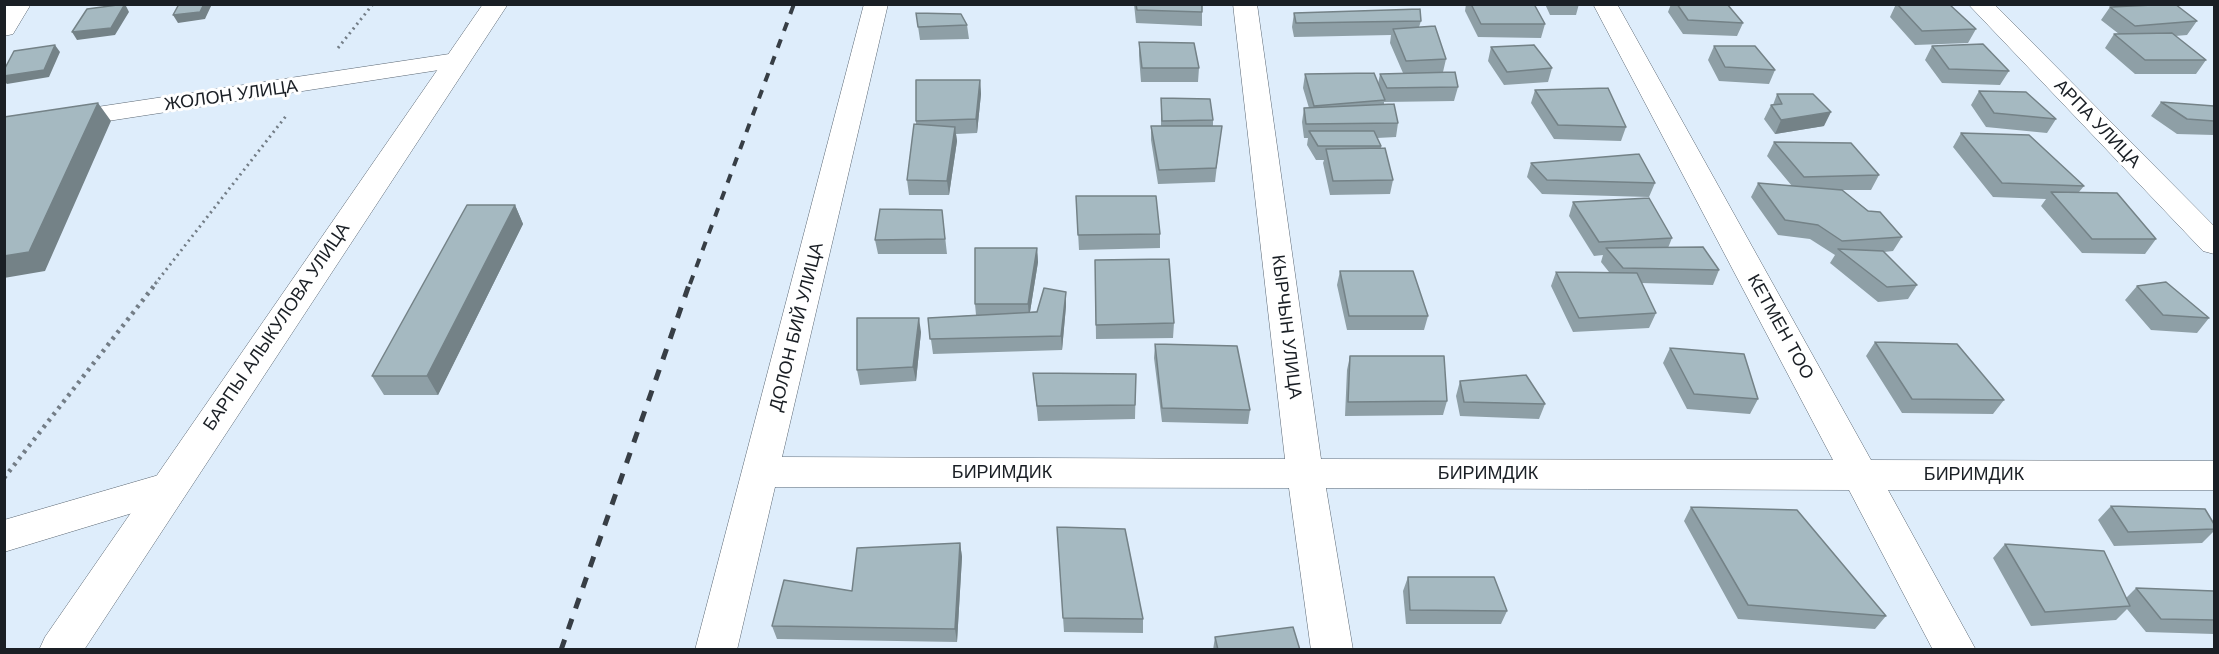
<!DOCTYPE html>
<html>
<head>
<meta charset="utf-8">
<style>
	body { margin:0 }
	#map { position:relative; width:2219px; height:654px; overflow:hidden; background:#deedfb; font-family:Arial,sans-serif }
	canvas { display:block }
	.frame { position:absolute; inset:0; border:6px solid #1a1f25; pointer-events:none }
</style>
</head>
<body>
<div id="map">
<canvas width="2219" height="654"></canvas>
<div class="frame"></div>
</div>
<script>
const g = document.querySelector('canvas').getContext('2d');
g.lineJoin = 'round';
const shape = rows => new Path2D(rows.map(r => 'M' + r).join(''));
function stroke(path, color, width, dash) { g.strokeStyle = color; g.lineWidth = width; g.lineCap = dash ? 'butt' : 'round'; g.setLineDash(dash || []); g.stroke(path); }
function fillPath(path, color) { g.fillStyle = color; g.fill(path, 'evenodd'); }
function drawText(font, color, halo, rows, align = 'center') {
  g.font = font + ' Arial,sans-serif'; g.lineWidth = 6; g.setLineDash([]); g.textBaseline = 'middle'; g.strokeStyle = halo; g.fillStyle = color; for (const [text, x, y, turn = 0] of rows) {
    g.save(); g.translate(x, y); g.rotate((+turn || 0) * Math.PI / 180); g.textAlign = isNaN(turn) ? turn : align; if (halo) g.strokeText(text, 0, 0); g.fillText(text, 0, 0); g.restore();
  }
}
const minor = shape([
	[7,4,31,4,13,34,4,36,4,8,7,4],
	[864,4,888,4,782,457,1285,459,1233,4,1257,4,1321,459,1833,460,1593,4,1617,4,1871,460,2214,461,2214,490,1888,490,1976,650,1933,650,1849,490,1326,488,1353,650,1311,650,1289,488,775,487,737,650,695,650,864,4],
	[1968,4,1994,4,2214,226,2214,254,2203,251,1968,4],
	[456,53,465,56,469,61,465,66,4,137,4,121,456,53],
	[169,472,182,476,188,487,182,498,4,552,4,520,169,472]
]);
const major = shape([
	[483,4,508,4,84,650,39,650,45,637,483,4]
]);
stroke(minor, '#5b6773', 1);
stroke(major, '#5b6773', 1);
stroke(shape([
	[338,48,373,4],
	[155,284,286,116]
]), '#737d86', 3, [2, 4]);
stroke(shape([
	[4,478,157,282]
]), '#737d86', 4.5, [3, 5]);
fillPath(minor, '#fff');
fillPath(major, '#fff');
stroke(shape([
	[690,284,794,4]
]), '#373e45', 4, [9, 9]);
stroke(shape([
	[561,650,690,282]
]), '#373e45', 5, [11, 11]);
fillPath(shape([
	[1134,4,1202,4,1202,26,1136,23],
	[1466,4,1534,4,1545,24,1541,38,1478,37,1465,11],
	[1545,4,1579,4,1576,15,1550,15],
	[1671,4,1727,4,1743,23,1737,36,1683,34,1668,12],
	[1896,4,1949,4,1976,29,1968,43,1915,45,1890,17],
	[2110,7,2197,21,2187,35,2175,36,2206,60,2196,74,2135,74,2105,48,2114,34,2119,34,2101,20],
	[916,13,967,25,969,39,920,40],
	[1294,13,1421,21,1419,27,1446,59,1443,72,1458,87,1454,101,1384,102,1384,104,1398,123,1396,137,1377,138,1381,146,1381,148,1393,180,1390,194,1330,195,1323,163,1324,160,1316,160,1307,145,1308,138,1304,138,1302,122,1304,108,1309,108,1303,88,1305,74,1378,84,1380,74,1403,73,1390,43,1391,35,1294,37,1292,27],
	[1139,42,1199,68,1198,82,1141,82,1139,56],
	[1714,46,1775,70,1769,84,1719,81,1708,60],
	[1932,46,2009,71,2000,85,1942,83,1925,60],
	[1491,47,1552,68,1548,82,1504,85,1488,61],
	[980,80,981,94,977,133,956,134,957,141,949,195,909,195,907,180,916,125,916,121],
	[1535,90,1626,127,1621,141,1554,139,1531,103],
	[1979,91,2056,119,2047,133,1986,127,1971,105],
	[1777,94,1824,126,1775,134,1764,119,1771,105,1773,105],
	[1161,98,1213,120,1213,126,1220,140,1215,182,1158,184,1151,140,1151,126,1161,126],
	[2161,102,2214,106,2214,135,2177,134,2151,116],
	[1961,133,2084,186,2079,192,2156,239,2145,254,2082,253,2041,206,2046,199,1993,197,1953,147],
	[1774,142,1879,175,1871,190,1842,190,1902,237,1893,251,1884,252,1917,285,1908,299,1878,302,1830,263,1835,255,1810,239,1778,235,1751,197,1758,183,1792,186,1767,156],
	[1531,163,1655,183,1649,197,1542,194,1527,177],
	[1076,196,1160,234,1160,248,1079,250],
	[1573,202,1672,238,1668,248,1719,270,1713,285,1641,283,1656,313,1649,328,1573,332,1551,286,1556,272,1609,272,1601,262,1603,255,1594,256,1569,216],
	[515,205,523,224,438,395,384,395,372,376],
	[942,210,947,254,878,254,875,240],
	[1037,248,1038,262,1030,312,1066,306,1062,350,933,354,928,318,976,315,975,304],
	[1095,260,1174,323,1173,338,1096,339],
	[1340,271,1428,316,1424,330,1347,330,1337,285],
	[2137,286,2209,318,2197,333,2151,330,2125,300],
	[921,332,916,381,860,385,857,370],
	[1875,342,2004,400,1993,414,1902,413,1866,356],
	[1155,344,1250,410,1248,424,1162,422,1154,358],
	[1670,348,1758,399,1750,414,1687,409,1663,363],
	[1350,356,1447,401,1443,415,1345,416,1347,370],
	[1033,373,1136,374,1135,419,1038,421],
	[1460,381,1545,404,1539,419,1460,416,1456,396],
	[2111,506,2214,524,2214,531,2202,543,2114,546,2098,520],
	[1691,507,1886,616,1875,629,1738,619,1684,521],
	[1057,527,1143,619,1143,633,1064,632],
	[960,543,962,557,957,642,777,639,772,626,852,591],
	[2005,544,2126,598,2136,588,2214,591,2214,634,2146,632,2127,609,2116,620,2031,626,1993,558],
	[1408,577,1507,611,1501,624,1406,624,1403,591],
	[1215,637,1300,650,1213,650]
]), '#8e9fa6');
fillPath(shape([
	[125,4,129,12,115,35,77,40,72,32],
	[204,4,212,4,205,19,178,23,173,15],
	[55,45,60,52,49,77,7,84,4,81,4,76],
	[980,80,981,94,977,133,976,119],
	[98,103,111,121,45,271,4,278,4,256],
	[1831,112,1824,126,1775,134,1781,120],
	[955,127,957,141,949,195,947,181],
	[515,205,523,224,438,395,427,376],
	[1037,248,1038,262,1029,318,1028,304],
	[1066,292,1066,306,1062,350,1061,336],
	[919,318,921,332,916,381,913,367],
	[960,543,962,557,957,642,955,629]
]), '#748287');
const building = shape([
	[125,4,111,28,72,32,87,9,125,4],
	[179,4,204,4,200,12,173,15,179,4],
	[1136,4,1202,4,1202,12,1137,10,1136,4],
	[1471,4,1534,4,1545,24,1481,24,1471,4],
	[1677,4,1727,4,1743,23,1688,20,1677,4],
	[1897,4,1949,4,1976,29,1922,31,1897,4],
	[2175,4,2197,21,2135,26,2110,7,2175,4],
	[1420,9,1421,21,1296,23,1294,13,1420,9],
	[916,13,961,14,967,25,918,27,916,13],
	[1435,26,1446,59,1406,61,1393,29,1435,26],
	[2172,33,2206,60,2145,60,2114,34,2172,33],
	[1139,42,1194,43,1199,68,1142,68,1139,42],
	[1983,44,2009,71,1949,69,1932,46,1983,44],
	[55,45,44,70,4,76,4,70,14,51,55,45],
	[1534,45,1552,68,1507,72,1491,47,1534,45],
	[1714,46,1755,46,1775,70,1725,67,1714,46],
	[1455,72,1458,87,1387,88,1380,74,1455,72],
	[1374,73,1385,100,1314,106,1305,74,1374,73],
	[916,80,980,80,976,119,916,121,916,80],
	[1608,88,1626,127,1558,125,1535,90,1608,88],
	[1979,91,2026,92,2056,119,1994,113,1979,91],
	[1777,94,1813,94,1831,112,1781,120,1771,105,1782,104,1777,94],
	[1161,98,1210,99,1213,120,1162,121,1161,98],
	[2161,102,2214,106,2214,121,2187,119,2161,102],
	[98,103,29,252,4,256,4,117,98,103],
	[1394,104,1398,123,1306,124,1304,108,1394,104],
	[914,124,955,127,947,181,907,180,914,124],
	[1151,126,1222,126,1216,168,1159,170,1151,126],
	[1309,131,1374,131,1381,146,1318,146,1309,131],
	[1961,133,2029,135,2084,186,2002,183,1961,133],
	[1774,142,1851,143,1879,175,1804,177,1774,142],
	[1385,148,1393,180,1333,181,1326,149,1385,148],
	[1639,154,1655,183,1547,180,1531,163,1639,154],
	[1758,183,1842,190,1868,211,1880,212,1902,237,1842,241,1818,225,1785,220,1758,183],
	[2051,192,2117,193,2156,239,2092,239,2051,192],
	[1076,196,1156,196,1160,234,1078,235,1076,196],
	[1649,198,1672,238,1599,242,1573,202,1649,198],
	[467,205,515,205,427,376,372,376,467,205],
	[880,209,942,210,945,239,875,240,880,209],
	[1703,247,1719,270,1623,268,1606,248,1703,247],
	[975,248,1037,248,1028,304,975,304,975,248],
	[1838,249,1883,251,1917,285,1887,287,1838,249],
	[1169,259,1174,323,1096,325,1095,260,1169,259],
	[1340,271,1413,271,1428,316,1349,316,1340,271],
	[1556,272,1637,273,1656,313,1579,318,1556,272],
	[2166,282,2209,318,2163,315,2137,286,2166,282],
	[1044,288,1066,292,1061,336,930,339,928,318,1037,312,1044,288],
	[857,318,919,318,913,367,857,370,857,318],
	[1875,342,1957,344,2004,400,1912,399,1875,342],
	[1155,344,1237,346,1250,410,1162,408,1155,344],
	[1670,348,1744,354,1758,399,1694,394,1670,348],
	[1350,356,1444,356,1447,401,1348,402,1350,356],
	[1033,373,1136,374,1135,405,1037,406,1033,373],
	[1526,375,1545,404,1464,402,1460,381,1526,375],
	[2111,506,2205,509,2214,524,2214,529,2128,532,2111,506],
	[1691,507,1797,510,1886,616,1748,605,1691,507],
	[1057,527,1125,529,1143,619,1063,618,1057,527],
	[960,543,955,629,772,626,784,580,852,591,857,548,960,543],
	[2005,544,2104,551,2130,606,2045,612,2005,544],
	[1408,577,1494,577,1507,611,1410,610,1408,577],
	[2136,588,2214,591,2214,620,2161,619,2136,588],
	[1293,627,1300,650,1218,650,1215,637,1293,627]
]);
fillPath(building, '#a5b9c1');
stroke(building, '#748287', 1.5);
drawText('18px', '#1a1f25', '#fff', [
	["ЖОЛОН УЛИЦА",231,96,-8],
	["АРПА УЛИЦА",2097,124,46],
	["БАРПЫ АЛЫКУЛОВА УЛИЦА",277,327,-56],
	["ДОЛОН БИЙ УЛИЦА",797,327,-76],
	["КЫРЧЫН УЛИЦА",1286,327,83],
	["КЕТМЕН ТОО",1780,327,61],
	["БИРИМДИК",1002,473],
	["БИРИМДИК",1488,474],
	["БИРИМДИК",1974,475]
]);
</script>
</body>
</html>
